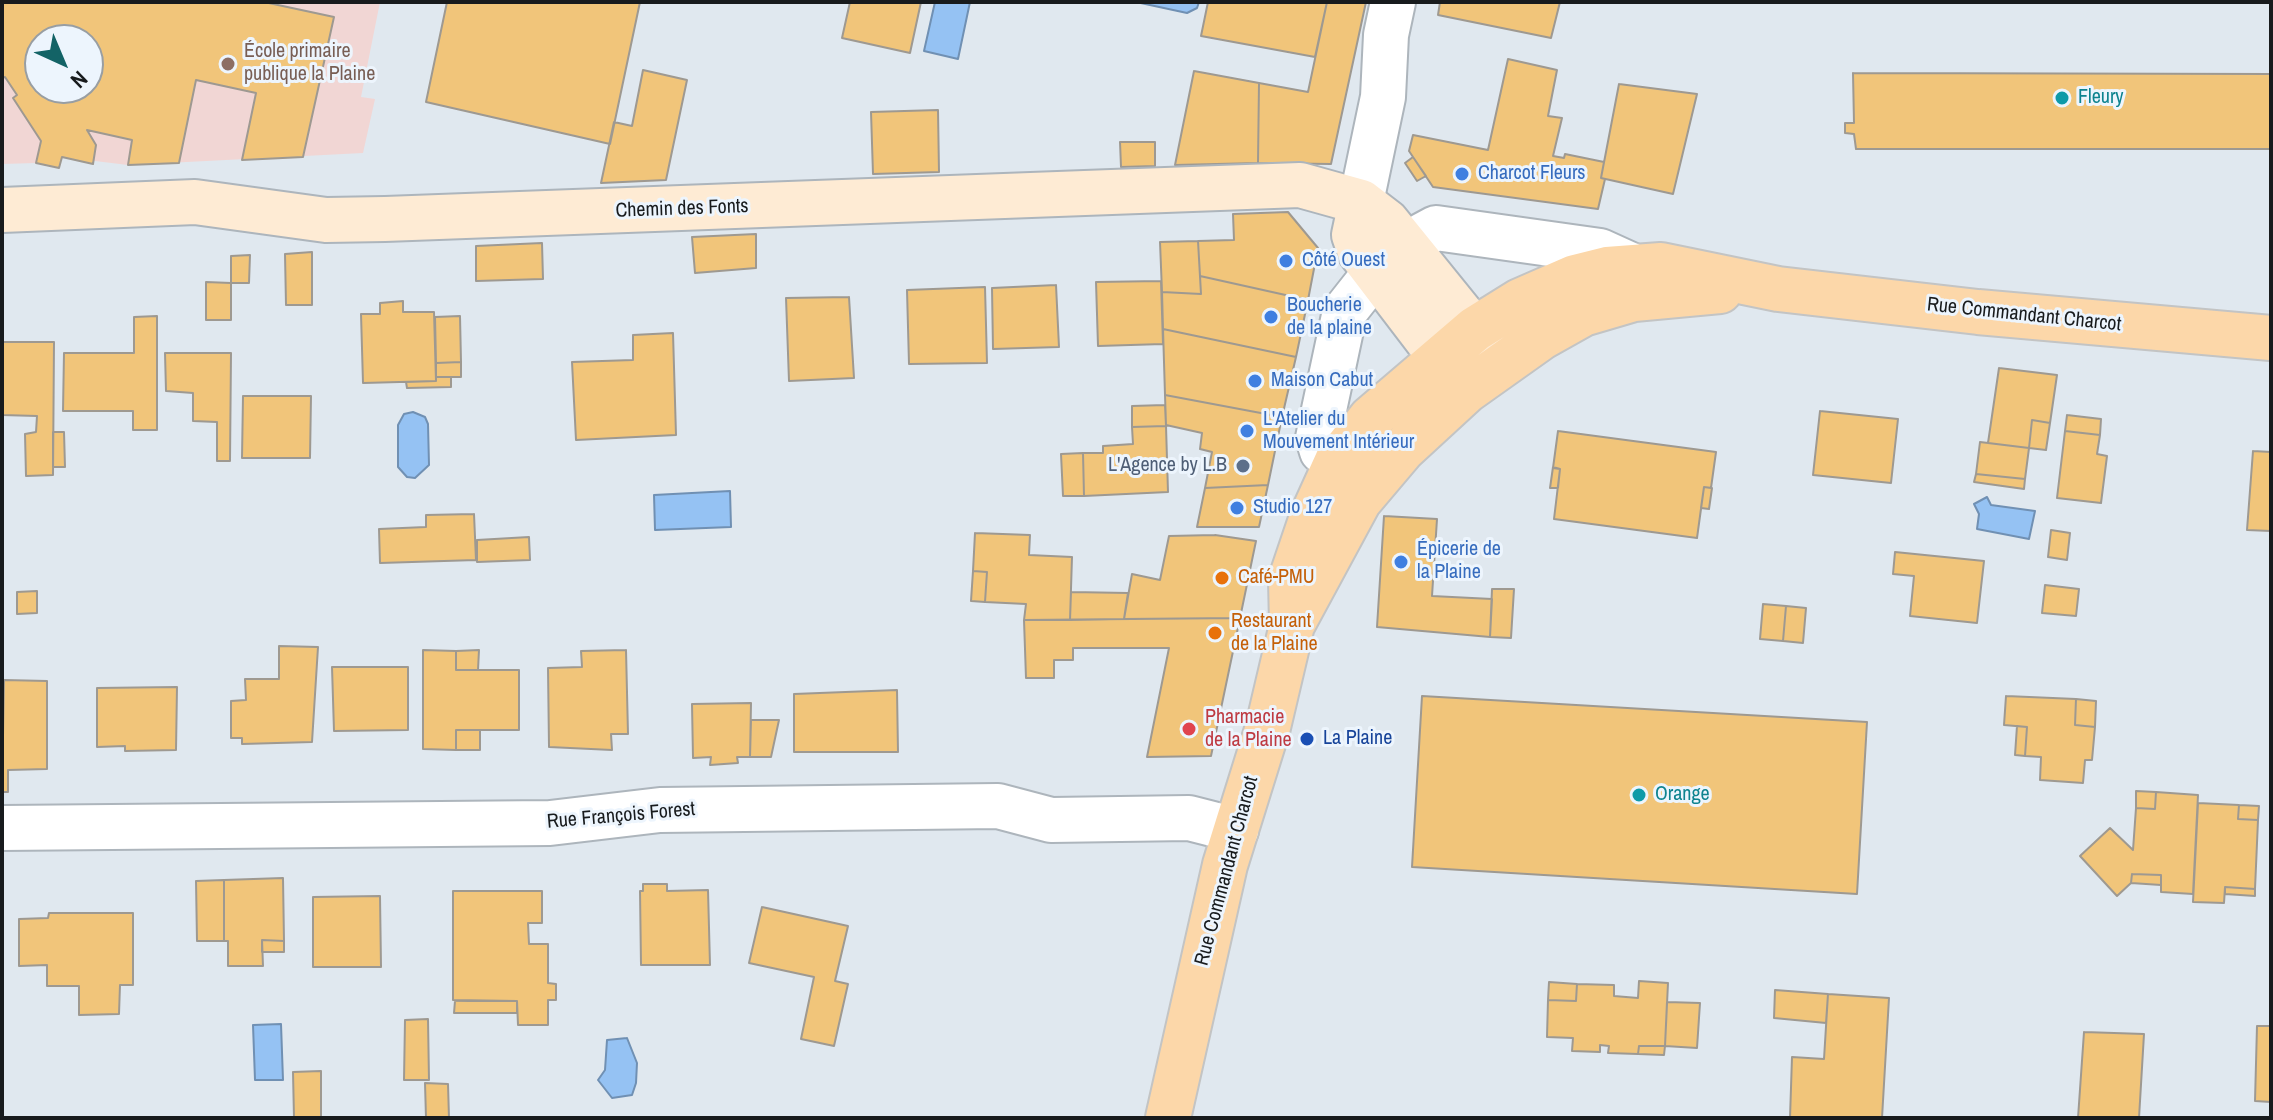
<!DOCTYPE html>
<html>
<head>
<meta charset="utf-8">
<style>
	body { margin:0 }
	#map { position:relative; width:2273px; height:1120px; overflow:hidden; background:#e0e8ef; font-family:"Archivo Narrow",sans-serif }
	canvas { display:block }
	.frame { position:absolute; inset:0; border:4px solid #181b1d; pointer-events:none }
	.north { position:absolute; left:24px; top:24px; width:80px; height:80px; box-sizing:border-box; background:#edf5fd; border:2px solid #989ea3; border-radius:50%; rotate:136deg; font-size:22px; font-weight:700; line-height:32px; text-align:center; color:#181b1d }
	.north::after { content:''; display:block; margin:auto; width:28px; height:36px; background:#136366; clip-path:polygon(50% 0,100% 100%,50% 72%,0 100%) }
</style>
</head>
<body>
<div id="map">
<canvas width="2273" height="1120"></canvas>
<div class="frame"></div>
<div class="north">N</div>
</div>
<script>
const g = document.querySelector('canvas').getContext('2d');
g.lineJoin = 'round';
function fillPath(path, color) { g.fillStyle = color; g.fill(path, 'evenodd'); }
const shape = rows => new Path2D(rows.map(r => 'M' + r).join(''));
function stroke(path, color, width, dash) { g.strokeStyle = color; g.lineWidth = width; g.lineCap = dash ? 'butt' : 'round'; g.setLineDash(dash || []); g.stroke(path); }
function drawText(font, color, halo, rows, align = 'center') {
  g.font = font + ' "Archivo Narrow",sans-serif'; g.lineWidth = 6; g.setLineDash([]); g.textBaseline = 'middle'; g.strokeStyle = halo; g.fillStyle = color; for (const [text, x, y, turn = 0] of rows) {
    g.save(); g.translate(x, y); g.rotate((+turn || 0) * Math.PI / 180); g.textAlign = isNaN(turn) ? turn : align; if (halo) g.strokeText(text, 0, 0); g.fillText(text, 0, 0); g.restore();
  }
}
fillPath(shape([
	[2,2,380,2,361,97,375,99,363,153,128,165,62,157,59,168,36,163,2,164],
	[40,40,88,40,88,88,40,88]
]), '#f1d6d4');
const water = shape([
	[935,2,970,2,958,59,924,51,935,2],
	[1136,2,1199,2,1197,8,1187,13,1136,2],
	[413,412,425,417,428,424,429,465,415,478,407,477,398,467,398,425,404,414,413,412],
	[730,491,731,527,655,530,654,495,730,491],
	[1987,497,1991,505,2035,511,2029,539,1977,529,1979,514,1974,504,1987,497],
	[281,1024,283,1080,255,1080,253,1025,281,1024],
	[627,1038,637,1063,636,1083,632,1095,612,1098,598,1080,605,1070,607,1040,627,1038]
]);
fillPath(water, '#95c2f3');
stroke(water, '#7090b3', 2);
const building = shape([
	[2,2,264,2,334,17,303,157,242,160,256,93,196,80,179,163,128,165,132,140,87,130,96,145,93,164,62,157,59,168,36,163,41,141,13,98,17,95,5,77,2,78,2,2],
	[40,40,88,40,88,88,40,88,40,40],
	[447,2,640,2,610,144,426,102,447,2],
	[850,2,921,2,910,53,842,38,850,2],
	[1208,2,1327,2,1315,57,1201,36,1208,2],
	[1327,2,1366,2,1331,164,1258,163,1259,83,1308,92,1327,2],
	[1440,2,1560,2,1551,38,1438,15,1440,2],
	[1508,59,1557,70,1548,116,1562,118,1553,156,1564,158,1565,154,1604,162,1601,178,1605,179,1598,209,1433,187,1409,151,1413,135,1488,150,1508,59],
	[643,70,687,80,666,180,601,183,614,122,632,126,643,70],
	[1194,71,1259,83,1258,163,1175,165,1194,71],
	[1853,73,2271,74,2271,149,1856,149,1854,134,1845,133,1845,123,1854,123,1853,73],
	[1619,84,1697,94,1673,194,1601,178,1619,84],
	[938,110,939,172,873,174,871,112,938,110],
	[1120,142,1155,142,1155,166,1121,167,1120,142],
	[1413,157,1426,176,1417,181,1405,163,1413,157],
	[1288,212,1318,248,1308,300,1200,276,1198,241,1234,240,1233,214,1288,212],
	[756,234,756,268,695,273,692,237,756,234],
	[1198,241,1201,294,1162,292,1160,242,1198,241],
	[542,243,543,279,476,281,476,246,542,243],
	[312,252,312,305,286,305,285,254,312,252],
	[250,255,249,283,231,283,231,256,250,255],
	[1200,276,1308,300,1296,357,1163,329,1162,292,1201,294,1200,276],
	[1161,281,1163,344,1098,346,1096,282,1161,281],
	[206,282,231,283,231,320,206,320,206,282],
	[1056,285,1059,347,993,349,992,288,1056,285],
	[985,287,987,363,909,364,907,290,985,287],
	[849,297,854,378,789,381,786,298,849,297],
	[403,301,403,312,434,312,436,381,363,383,361,314,380,314,380,303,403,301],
	[157,316,157,430,133,430,133,411,63,411,64,353,134,353,134,317,157,316],
	[460,316,461,362,436,363,435,317,460,316],
	[1163,329,1296,357,1282,417,1165,395,1163,329],
	[673,333,676,435,576,440,572,362,633,360,633,335,673,333],
	[2,342,54,342,53,475,26,476,25,434,36,432,37,416,2,415,2,342],
	[165,353,231,353,230,461,217,461,217,422,193,421,193,393,166,391,165,353],
	[461,362,461,377,436,377,436,363,461,362],
	[1999,368,2057,375,2050,423,2032,420,2029,448,1988,443,1999,368],
	[436,377,451,377,451,387,407,388,406,382,436,381,436,377],
	[1165,395,1282,417,1268,485,1205,488,1212,452,1200,449,1202,433,1166,425,1165,395],
	[243,396,311,396,310,458,242,458,243,396],
	[1165,405,1166,426,1132,427,1132,406,1165,405],
	[1820,411,1898,419,1891,483,1813,475,1820,411],
	[2067,415,2101,419,2100,435,2065,431,2067,415],
	[2032,420,2050,423,2046,450,2029,448,2032,420],
	[1166,426,1168,492,1084,496,1083,453,1103,453,1103,446,1133,444,1132,427,1166,426],
	[1558,431,1716,452,1711,488,1704,487,1697,538,1554,519,1560,469,1553,468,1558,431],
	[2065,431,2100,435,2097,454,2107,456,2101,503,2057,498,2065,431],
	[53,432,64,432,65,467,53,467,53,432],
	[1980,442,2029,448,2025,479,1976,474,1980,442],
	[2253,451,2271,452,2271,531,2247,530,2253,451],
	[1083,453,1084,496,1063,496,1061,454,1083,453],
	[1553,467,1560,469,1558,488,1550,488,1553,467],
	[1976,474,2025,479,2024,489,1974,482,1976,474],
	[1268,485,1259,527,1197,527,1205,488,1268,485],
	[1704,487,1712,488,1709,509,1701,508,1704,487],
	[474,514,476,560,380,563,379,529,426,527,426,515,474,514],
	[1384,516,1437,519,1432,596,1492,599,1490,637,1377,627,1384,516],
	[2051,530,2070,533,2067,560,2048,557,2051,530],
	[975,533,1030,535,1029,555,1072,557,1070,620,1024,620,1026,604,985,602,987,572,973,571,975,533],
	[1215,535,1256,541,1240,618,1124,619,1132,574,1160,580,1169,536,1215,535],
	[529,537,530,560,477,562,477,540,529,537],
	[1895,552,1984,561,1977,623,1910,616,1914,576,1893,574,1895,552],
	[973,571,987,572,985,602,971,601,973,571],
	[2045,585,2079,589,2076,616,2042,613,2045,585],
	[1492,589,1514,589,1511,638,1490,637,1492,589],
	[37,591,37,613,17,614,17,592,37,591],
	[1071,592,1128,593,1124,619,1070,620,1071,592],
	[1763,604,1786,606,1783,641,1760,639,1763,604],
	[1786,606,1806,608,1803,643,1783,641,1786,606],
	[1240,618,1211,756,1147,757,1169,648,1073,648,1073,660,1054,660,1054,678,1026,678,1024,620,1240,618],
	[279,646,318,647,312,742,242,744,242,738,231,738,231,701,246,700,245,679,279,679,279,646],
	[423,650,456,651,456,670,519,670,519,730,456,730,456,750,423,749,423,650],
	[479,650,478,670,456,670,456,651,479,650],
	[626,650,628,734,611,734,612,750,549,747,548,668,582,667,581,651,626,650],
	[332,667,408,667,408,730,334,731,332,667],
	[4,680,47,681,47,769,8,770,8,792,2,792,4,680],
	[177,687,176,750,125,751,125,746,97,747,97,688,177,687],
	[897,690,898,752,794,752,794,694,897,690],
	[1422,696,1867,722,1857,894,1412,867,1422,696],
	[2006,696,2076,699,2075,725,2095,727,2092,760,2085,760,2083,783,2040,780,2041,757,2025,756,2027,727,2004,725,2006,696],
	[2076,699,2096,701,2095,727,2075,725,2076,699],
	[751,703,750,757,737,757,738,763,710,765,711,757,693,758,692,704,751,703],
	[751,720,779,720,771,757,750,757,751,720],
	[2017,726,2027,727,2025,756,2015,755,2017,726],
	[456,730,480,730,480,750,456,750,456,730],
	[2136,791,2156,792,2155,809,2136,808,2136,791],
	[2156,792,2198,795,2193,894,2161,892,2161,875,2132,874,2131,883,2117,896,2080,856,2110,828,2133,850,2136,808,2155,809,2156,792],
	[2198,803,2239,805,2238,819,2258,820,2255,889,2225,887,2224,903,2193,902,2198,803],
	[2239,805,2259,806,2258,820,2238,819,2239,805],
	[2132,874,2161,875,2161,885,2131,883,2132,874],
	[283,878,284,941,262,940,263,966,228,966,228,941,224,941,224,880,283,878],
	[224,880,224,941,197,941,196,881,224,880],
	[643,884,667,884,667,891,708,890,710,965,641,965,640,891,643,891,643,884],
	[2225,887,2255,889,2255,896,2225,894,2225,887],
	[453,891,542,891,542,923,528,923,529,944,548,944,548,983,556,984,556,1000,548,1000,548,1025,518,1025,517,1001,453,1000,453,891],
	[380,896,381,967,313,967,313,897,380,896],
	[762,907,848,926,835,981,848,984,834,1046,801,1039,814,977,749,963,762,907],
	[49,913,133,913,133,985,120,985,119,1014,79,1015,79,986,47,986,47,965,19,966,19,919,48,918,49,913],
	[262,940,284,941,284,952,262,952,262,940],
	[1639,981,1668,983,1665,1046,1639,1046,1638,1054,1608,1053,1609,1046,1600,1045,1600,1052,1572,1051,1573,1038,1547,1037,1548,1000,1576,1001,1577,984,1614,985,1614,996,1638,998,1639,981],
	[1549,982,1577,984,1576,1001,1548,1000,1549,982],
	[1775,990,1828,994,1826,1023,1774,1018,1775,990],
	[1828,994,1889,998,1882,1118,1790,1118,1792,1057,1824,1059,1828,994],
	[455,1001,517,1001,517,1013,454,1013,455,1001],
	[1667,1002,1700,1003,1697,1048,1665,1046,1667,1002],
	[428,1019,429,1080,404,1080,405,1020,428,1019],
	[2257,1026,2271,1026,2271,1102,2255,1101,2257,1026],
	[2084,1032,2144,1034,2139,1118,2078,1118,2084,1032],
	[1639,1046,1665,1046,1664,1055,1638,1054,1639,1046],
	[321,1071,321,1118,294,1118,293,1072,321,1071],
	[425,1083,448,1084,449,1118,426,1118,425,1083]
]);
fillPath(building, '#f1c57a');
stroke(building, '#9e9991', 2);
const street = shape([
	[1361,202,1383,97,1386,35,1393,2],
	[1337,461,1322,451,1318,438,1345,311,1375,273,1423,235,1436,228,1600,251,1633,266],
	[2,828,550,823,660,810,998,806,1051,820,1189,818,1236,830]
]);
const secondary = shape([
	[1361,202,1354,235,1360,252,1463,387],
	[2,210,195,202,326,220,385,219,1300,185,1361,202,1387,222,1489,348,1441,386]
]);
const primary = shape([
	[1292,625,1291,579,1313,514,1337,461,1371,418,1475,329,1520,301,1575,277,1607,269,1661,265,1778,289,1978,312,2271,338],
	[1168,1118,1225,865,1268,727,1292,625,1359,501,1403,449,1466,391,1542,337,1583,314,1634,299,1720,291]
]);
stroke(street, '#adb5bc', 48);
stroke(secondary, '#adb5bc', 48);
stroke(primary, '#c3c4c4', 48);
stroke(street, '#fff', 44);
stroke(secondary, '#feebd4', 44);
stroke(primary, '#fcd7a9', 44);
for (const [x, y, r, color] of [
	[228,64,8,"#8d6e63"],
	[2062,98,8,"#0f9aa8"],
	[1462,174,8,"#3f7fe0"],
	[1286,261,8,"#3f7fe0"],
	[1271,317,8,"#3f7fe0"],
	[1255,381,8,"#3f7fe0"],
	[1247,431,8,"#3f7fe0"],
	[1243,466,8,"#5c6f8a"],
	[1237,508,8,"#3f7fe0"],
	[1401,562,8,"#3f7fe0"],
	[1222,578,8,"#e8710a"],
	[1215,633,8,"#e8710a"],
	[1189,729,8,"#e0444e"],
	[1307,739,8,"#1a4fb4"],
	[1639,795,8,"#0f9aa8"]
]) { const dot = new Path2D(); dot.arc(x, y, r, 0, 2 * Math.PI); g.fillStyle = color; g.fill(dot); stroke(dot, '#edf5fd', 3); }
drawText('20px', '#785e54', '#edf5fd', [
	["École primaire",244,52],
	["publique la Plaine",244,75]
], 'left');
drawText('20px', '#0d838f', '#edf5fd', [
	["Fleury",2078,98],
	["Orange",1655,795]
], 'left');
drawText('20px', '#366cbe', '#edf5fd', [
	["Charcot Fleurs",1478,174],
	["Côté Ouest",1302,261],
	["Boucherie",1287,306],
	["de la plaine",1287,329],
	["Maison Cabut",1271,381],
	["L'Atelier du",1263,420],
	["Mouvement Intérieur",1263,443],
	["Studio 127",1253,508],
	["Épicerie de",1417,550],
	["la Plaine",1417,573]
], 'left');
drawText('20px', '#181b1d', '#edf5fd', [
	["Chemin des Fonts",682,209,-2],
	["Rue Commandant Charcot",2024,315,6],
	["Rue François Forest",621,816,-5],
	["Rue Commandant Charcot",1227,871,-75]
]);
drawText('20px', '#4e5e75', '#edf5fd', [
	["L'Agence by L.B",1227,466]
], 'right');
drawText('20px', '#c56008', '#edf5fd', [
	["Café-PMU",1238,578],
	["Restaurant",1231,622],
	["de la Plaine",1231,645]
], 'left');
drawText('20px', '#be3a42', '#edf5fd', [
	["Pharmacie",1205,718],
	["de la Plaine",1205,741]
], 'left');
drawText('20px', '#164399', '#edf5fd', [
	["La Plaine",1323,739]
], 'left');
</script>
</body>
</html>
